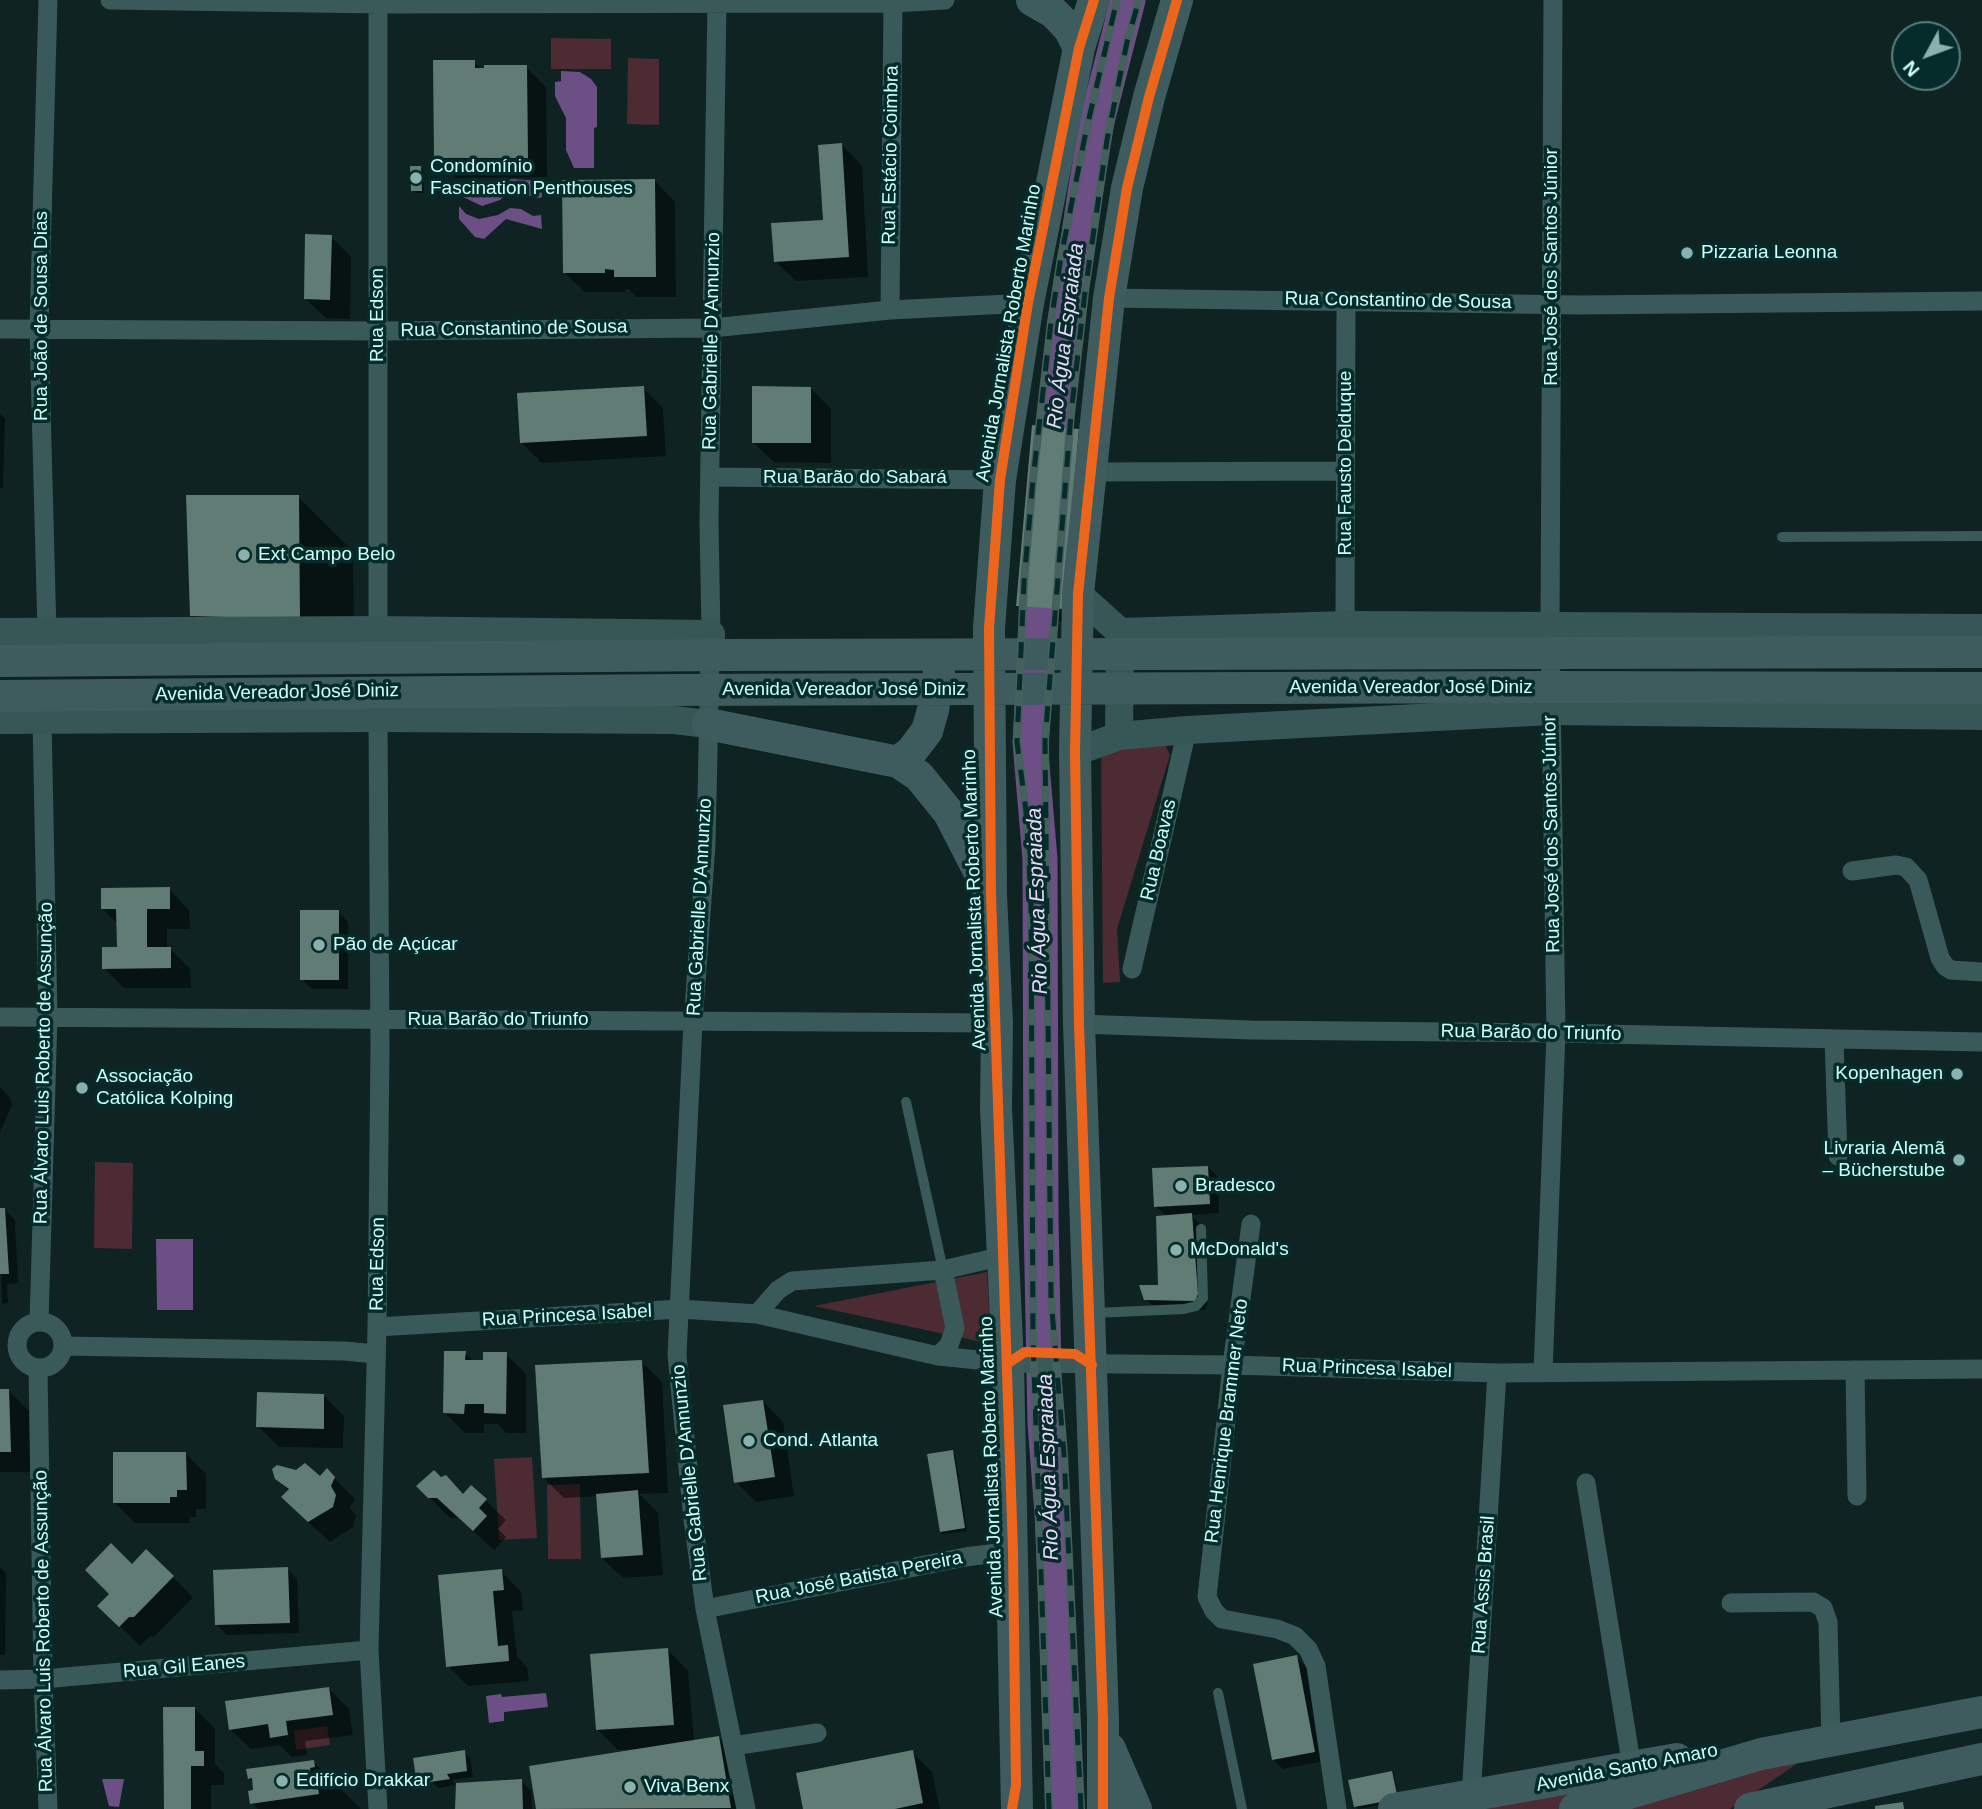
<!DOCTYPE html>
<html>
<head>
<meta charset="utf-8">
<style>
	body { margin:0 }
	#map { position:relative; width:1982px; height:1809px; overflow:hidden; background:#0e2322; font-family:Helvetica,sans-serif }
	canvas { display:block }
	.north { position:absolute; left:1891px; top:21px; width:70px; height:70px; box-sizing:border-box; background:#052c2a; border:2px solid #54807d; border-radius:50%; rotate:229deg; font-size:19px; font-weight:700; line-height:28px; text-align:center; color:#cbfff9 }
	.north::after { content:''; display:block; margin:auto; width:24px; height:32px; background:#89b2ae; clip-path:polygon(50% 0,100% 100%,50% 72%,0 100%) }
</style>
</head>
<body>
<div id="map">
<canvas width="1982" height="1809"></canvas>
<div class="north">N</div>
</div>
<script>
const g = document.querySelector('canvas').getContext('2d');
g.lineJoin = 'round';
function fillPath(path, color) { g.fillStyle = color; g.fill(path, 'evenodd'); }
const shape = rows => new Path2D(rows.map(r => 'M' + r).join(''));
function stroke(path, color, width, dash) { g.strokeStyle = color; g.lineWidth = width; g.lineCap = dash ? 'butt' : 'round'; g.setLineDash(dash || []); g.stroke(path); }
function drawText(font, color, halo, rows, align = 'center') {
  g.font = font + ' Helvetica,sans-serif'; g.lineWidth = 7; g.setLineDash([]); g.textBaseline = 'middle'; g.strokeStyle = halo; g.fillStyle = color; for (const [text, x, y, turn = 0] of rows) {
    g.save(); g.translate(x, y); g.rotate((+turn || 0) * Math.PI / 180); g.textAlign = isNaN(turn) ? turn : align; if (halo) g.strokeText(text, 0, 0); g.fillText(text, 0, 0); g.restore();
  }
}
fillPath(shape([
	[551,38,611,39,611,69,551,69],
	[628,58,659,59,659,125,627,124],
	[1162,738,1170,755,1117,929,1120,982,1103,983,1101,751],
	[95,1162,133,1163,132,1249,94,1248],
	[987,1272,991,1344,814,1306],
	[532,1457,537,1538,499,1540,494,1459],
	[580,1484,581,1559,548,1559,547,1485],
	[327,1726,330,1745,296,1750,294,1731],
	[1801,1761,1730,1809,1427,1809]
]), '#4c2b32');
fillPath(shape([
	[561,71,580,72,591,79,597,87,597,127,594,128,594,168,574,168,566,150,566,118,555,96,555,82,561,81],
	[511,179,541,181,542,197,539,198,514,192,508,193,500,200,482,206,463,197,473,190,483,188,497,192],
	[459,206,466,214,479,219,498,215,510,208,521,209,533,216,541,215,542,229,506,219,484,239,475,237,459,219],
	[156,1239,193,1239,193,1310,157,1310],
	[546,1693,548,1707,504,1712,504,1721,489,1723,486,1696,501,1694,502,1697],
	[102,1779,124,1779,119,1807,109,1806]
]), '#6c5085');
fillPath(shape([
	[474,62,482,70,526,67,546,87,547,177,456,178,436,157],
	[842,145,862,166,868,277,796,281,775,261,824,222],
	[420,167,423,170,424,193,415,193,413,190],
	[655,181,675,202,676,297,636,297,629,289,625,289,625,292,585,292,564,272],
	[331,237,351,257,350,319,326,318,305,298],
	[643,388,663,408,666,456,542,463,521,442],
	[811,389,831,409,831,463,774,462,753,442],
	[0,414,5,418,3,488,0,488],
	[1079,430,1092,444,1076,622,1031,619,1018,605],
	[298,497,353,551,354,673,247,670,192,615],
	[169,889,189,910,190,929,167,929,167,949,170,949,190,969,191,988,124,988,104,968,118,949,118,924,103,909],
	[338,912,348,922,348,989,312,989,302,979],
	[0,1087,10,1098,12,1105,0,1132],
	[1208,1167,1218,1177,1219,1213,1191,1215,1201,1225,1207,1305,1205,1310,1156,1309,1146,1299,1160,1286,1167,1217,1156,1206],
	[0,1210,5,1210,15,1220,18,1283,7,1284,8,1303,2,1304],
	[465,1353,474,1362,485,1362,506,1354,526,1374,526,1433,506,1433,498,1424,484,1424,484,1433,465,1433,445,1413],
	[642,1362,662,1382,668,1493,639,1494,658,1513,663,1575,623,1578,602,1558,598,1496,564,1498,543,1477],
	[0,1391,9,1391,29,1411,30,1472,0,1472],
	[323,1395,344,1416,343,1448,279,1447,258,1426],
	[763,1401,783,1422,794,1496,756,1502,736,1482],
	[952,1451,955,1454,967,1531,944,1534,941,1532],
	[186,1454,206,1474,206,1509,196,1509,196,1517,190,1517,190,1523,135,1523,114,1502],
	[327,1471,355,1499,350,1507,356,1516,353,1527,330,1542,304,1518,289,1491,276,1478,321,1478],
	[472,1487,506,1520,498,1529,506,1537,494,1550,459,1518,450,1518,429,1497,464,1496],
	[146,1551,193,1597,154,1637,150,1636,140,1646,100,1606],
	[0,1567,6,1573,5,1655,0,1655],
	[287,1569,297,1579,299,1633,227,1635,217,1625],
	[501,1571,521,1592,523,1610,512,1611,517,1656,527,1667,529,1681,468,1686,448,1666],
	[668,1650,688,1671,694,1742,719,1738,732,1752,742,1809,538,1809,531,1768,636,1751,635,1749,618,1750,598,1730],
	[1296,1657,1306,1667,1324,1761,1283,1769,1273,1759],
	[329,1689,349,1709,353,1735,305,1741,307,1755,292,1757,280,1745,251,1749,230,1729],
	[194,1708,215,1729,215,1764,224,1773,224,1785,211,1785,211,1809,165,1809],
	[464,1752,470,1758,473,1777,452,1780,455,1785,438,1788,433,1782,424,1784,417,1777],
	[912,1752,932,1772,940,1809,804,1809],
	[313,1762,361,1809,258,1809,252,1803,255,1792,254,1782,249,1778],
	[1391,1773,1394,1775,1399,1801,1358,1809,1356,1806],
	[521,1781,531,1791,532,1809,457,1809]
]), '#0007');
stroke(shape([
	[1049,472,1066,323,1084,200,1097,121,1128,0],
	[1041,559,1030,742,1040,859,1041,1217,1045,1424,1052,1513,1065,1809]
]), '#6c5085', 35);
fillPath(shape([
	[433,60,475,60,475,68,484,68,484,65,527,65,528,158,434,158],
	[842,143,849,257,774,262,771,223,823,220,818,145],
	[410,166,421,166,422,191,411,191],
	[655,179,656,277,614,277,614,270,605,269,605,273,563,273,562,180],
	[305,234,332,235,330,300,304,299],
	[644,386,647,436,520,443,517,393],
	[752,386,811,387,811,443,752,443],
	[1032,425,1079,429,1063,609,1016,606],
	[186,495,299,495,300,619,190,616],
	[170,887,170,909,147,909,147,947,171,947,171,968,102,969,102,947,117,947,116,909,101,909,101,888],
	[300,910,339,910,339,980,300,980],
	[1208,1166,1210,1204,1154,1207,1152,1168],
	[0,1208,5,1208,9,1274,0,1274],
	[1192,1213,1198,1294,1195,1301,1144,1300,1139,1285,1158,1285,1156,1216],
	[444,1351,466,1351,465,1360,483,1360,483,1352,507,1352,506,1414,484,1413,484,1404,465,1404,464,1414,443,1413],
	[642,1360,649,1473,542,1478,535,1365],
	[0,1389,9,1389,11,1452,0,1452],
	[257,1392,324,1394,324,1429,256,1427],
	[763,1400,775,1477,734,1483,723,1405],
	[953,1450,965,1528,940,1532,927,1454],
	[113,1452,186,1452,187,1490,177,1490,177,1497,170,1497,170,1503,113,1503],
	[305,1463,320,1476,327,1468,335,1477,331,1486,336,1495,333,1507,308,1522,281,1497,289,1489,275,1479,272,1469,277,1465,296,1470],
	[434,1470,441,1477,446,1475,463,1494,471,1485,487,1499,479,1508,487,1516,473,1531,437,1498,428,1498,416,1486],
	[638,1490,643,1555,601,1558,596,1494],
	[111,1543,132,1564,146,1549,174,1576,134,1617,129,1617,119,1627,97,1606,109,1594,85,1570],
	[288,1567,290,1623,215,1625,213,1570],
	[502,1569,504,1590,493,1591,498,1646,508,1645,509,1661,446,1667,438,1575],
	[668,1648,674,1725,596,1730,590,1654],
	[1297,1655,1315,1752,1272,1760,1253,1664],
	[329,1687,333,1715,286,1721,288,1735,270,1738,268,1724,229,1730,225,1701],
	[163,1707,195,1707,195,1751,204,1751,204,1766,191,1766,191,1809,164,1809],
	[719,1736,731,1808,536,1809,529,1766],
	[465,1750,467,1771,447,1774,450,1779,430,1782,429,1776,416,1778,413,1758],
	[913,1750,923,1803,895,1809,803,1809,796,1773],
	[314,1760,315,1767,310,1768,312,1784,317,1783,319,1794,250,1804,248,1791,253,1790,252,1778,248,1779,246,1769],
	[1392,1771,1398,1799,1354,1807,1348,1780],
	[522,1779,523,1809,455,1809,456,1783],
	[1903,1802,1904,1809,1875,1809,1875,1806]
]), '#617c75');
stroke(shape([
	[1782,537,1982,536],
	[906,1102,943,1270],
	[1094,1313,1184,1309,1196,1306,1203,1298,1201,1229],
	[1218,1693,1242,1809]
]), '#395a58', 10);
stroke(shape([
	[110,0,378,4,893,3,945,0],
	[378,0,378,630],
	[1109,298,1579,305,1982,301],
	[890,310,893,0],
	[0,329,378,331,712,328,890,310,1028,303],
	[1089,472,1345,471],
	[710,477,1000,480],
	[1345,625,1346,301],
	[47,633,39,328,48,0],
	[711,634,709,522,717,0],
	[710,655,706,845,693,1022,677,1355,693,1519,705,1609,746,1809],
	[1852,871,1896,865,1906,867,1918,880,1940,958,1945,966,1951,970,1982,972],
	[1132,969,1187,730],
	[0,1017,997,1023],
	[1079,1024,1251,1030,1556,1033,1982,1042],
	[1834,1039,1838,1156],
	[1251,1224,1232,1365,1207,1597,1214,1611,1222,1619,1277,1629,1295,1636,1308,1649,1316,1666,1337,1809],
	[757,1314,778,1290,792,1281,943,1270,1003,1256],
	'17 1345a23 23 0 1 1 46 0a23 23 0 1 1-46 0Z',
	[39,1322,48,1017,42,720],
	[377,1327,680,1309,757,1314,938,1356,1008,1363,1232,1365,1497,1373,1982,1369],
	[64,1346,344,1351,376,1354],
	[938,1356,949,1345,955,1328,943,1270],
	[38,1368,43,1679,48,1809],
	[1855,1370,1857,1496],
	[1543,1373,1556,1033,1550,625,1553,0],
	[1586,1483,1632,1768],
	[1731,1603,1813,1602,1823,1608,1828,1622,1831,1741],
	[705,1609,965,1557,1013,1551],
	[0,1680,43,1679,369,1650],
	[733,1746,817,1733],
	[1471,1797,1497,1373],
	[378,1809,369,1650,377,1327,380,1048,378,718]
]), '#395a58', 19);
stroke(shape([
	[1078,594,1120,632,1345,625,1982,628],
	[0,632,378,630,711,634,710,655],
	[0,720,378,718,674,720,708,724],
	[1119,736,1120,632],
	[1075,752,1119,736,1187,730,1551,711,1982,716]
]), '#375656', 28);
stroke(shape([
	[1032,0,1053,12,1060,19,1070,30,1079,48],
	[0,661,725,655,1982,652],
	[0,696,675,690,1550,687,1982,688],
	[708,724,898,762,919,776,949,813,986,885],
	[898,762,911,752,927,731,933,710,939,672],
	[1110,1749,1136,1809],
	[1017,1809,1008,1363,996,1108,997,1023,991,895,989,628,1000,480,1028,303,1079,48,1094,0],
	[1103,1809,1103,1719,1079,1024,1075,752,1078,594,1109,298,1127,188,1149,97,1177,0],
	[1394,1809,1677,1759],
	[1575,1809,1761,1754,1982,1712],
	[1750,1809,1982,1759]
]), '#3e5c5e', 32);
const rail = shape([
	[1049,1809,1033,1338,1031,899,1026,811,1017,742,1024,582,1033,479,1051,322,1061,257,1086,131,1117,0],
	[1081,1809,1064,1454,1051,1298,1045,741,1071,414,1085,292,1107,140,1127,42,1139,0]
]);
stroke(rail, '#46605e', 8);
stroke(rail, '#052c2a', 5, [16]);
stroke(shape([
	[1008,1363,1025,1352,1075,1354,1092,1365],
	[1012,1809,1016,1785,1013,1551,991,895,989,628,1000,480,1028,303,1079,48,1094,0],
	[1103,1809,1103,1719,1079,1024,1075,752,1078,594,1109,298,1127,188,1149,97,1177,0]
]), '#eb651d', 10);
for (const [x, y, r, color] of [
	[416,178,7,"#89b2ae"],
	[1687,253,7,"#89b2ae"],
	[244,555,7,"#89b2ae"],
	[319,945,7,"#89b2ae"],
	[1957,1074,7,"#89b2ae"],
	[82,1088,7,"#89b2ae"],
	[1959,1160,7,"#89b2ae"],
	[1181,1186,7,"#89b2ae"],
	[1176,1250,7,"#89b2ae"],
	[749,1441,7,"#89b2ae"],
	[282,1781,7,"#89b2ae"],
	[630,1787,7,"#89b2ae"]
]) { const dot = new Path2D(); dot.arc(x, y, r, 0, 2 * Math.PI); g.fillStyle = color; g.fill(dot); stroke(dot, '#052c2a', 2.5); }
drawText('19px', '#cbfff9', '#052c2a', [
	["Rua Estácio Coimbra",891,155,-89],
	["Rua José dos Santos Júnior",1552,267,-90],
	["Rua Constantino de Sousa",1398,301,1],
	["Rua Edson",378,315,-90],
	["Rua João de Sousa Dias",42,316,-90],
	["Rua Constantino de Sousa",514,329,-1],
	["Avenida Jornalista Roberto Marinho",1009,333,-80],
	["Rua Gabrielle D'Annunzio",712,341,-89],
	["Rua Fausto Delduque",1346,463,-90],
	["Rua Barão do Sabará",855,478],
	["Avenida Vereador José Diniz",1411,688],
	["Avenida Vereador José Diniz",844,690],
	["Avenida Vereador José Diniz",277,693,-1],
	["Rua José dos Santos Júnior",1552,834,-91],
	["Rua Boavas",1159,850,-77],
	["Avenida Jornalista Roberto Marinho",975,900,-92],
	["Rua Gabrielle D'Annunzio",700,907,-87],
	["Rua Barão do Triunfo",498,1020],
	["Rua Barão do Triunfo",1531,1033,1],
	["Rua Álvaro Luis Roberto de Assunção",44,1063,-89],
	["Rua Edson",378,1264,-89],
	["Rua Princesa Isabel",567,1316,-3],
	["Rua Princesa Isabel",1367,1369,2],
	["Rua Henrique Brammer Neto",1227,1421,-83],
	["Avenida Jornalista Roberto Marinho",992,1467,-92],
	["Rua Gabrielle D'Annunzio",690,1473,-96],
	["Rua José Batista Pereira",859,1578,-11],
	["Rua Assis Brasil",1484,1585,-86],
	["Rua Álvaro Luis Roberto de Assunção",44,1631,-91],
	["Rua Gil Eanes",184,1667,-5],
	["Avenida Santo Amaro",1627,1768,-11]
]);
drawText('19px', '#cbfff9', '#052c2a', [
	["Condomínio",430,167],
	["Fascination Penthouses",430,189],
	["Pizzaria Leonna",1701,253],
	["Ext Campo Belo",258,555],
	["Pão de Açúcar",333,945],
	["Kopenhagen",1943,1074,"right"],
	["Associação",96,1077],
	["Católica Kolping",96,1099],
	["Livraria Alemã",1945,1149,"right"],
	["– Bücherstube",1945,1171,"right"],
	["Bradesco",1195,1186],
	["McDonald's",1190,1250],
	["Cond. Atlanta",763,1441],
	["Edifício Drakkar",296,1781],
	["Viva Benx",644,1787]
], 'left');
drawText('italic 21px', '#ead8fb', '#052c2a', [
	["Rio Água Espraiada",1066,336,-83],
	["Rio Água Espraiada",1038,901,-92],
	["Rio Água Espraiada",1049,1467,-92]
]);
</script>
</body>
</html>
